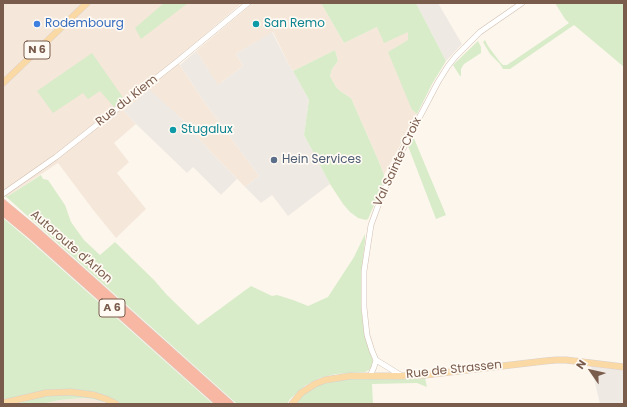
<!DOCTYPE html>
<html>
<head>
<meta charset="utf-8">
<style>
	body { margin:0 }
	#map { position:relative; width:627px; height:407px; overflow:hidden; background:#fdf6ec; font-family:Poppins,sans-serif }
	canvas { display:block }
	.frame { position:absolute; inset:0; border:4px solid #7a5c4d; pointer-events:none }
	.north { position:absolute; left:571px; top:351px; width:40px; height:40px; -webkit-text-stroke:3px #fffaf3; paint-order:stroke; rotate:304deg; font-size:11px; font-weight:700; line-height:16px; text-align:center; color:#7a5c4d }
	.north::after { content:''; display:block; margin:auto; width:14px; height:18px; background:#7a5c4d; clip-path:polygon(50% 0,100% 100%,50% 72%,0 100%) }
</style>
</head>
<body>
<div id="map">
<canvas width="627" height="407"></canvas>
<div class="frame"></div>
<div class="north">N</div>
</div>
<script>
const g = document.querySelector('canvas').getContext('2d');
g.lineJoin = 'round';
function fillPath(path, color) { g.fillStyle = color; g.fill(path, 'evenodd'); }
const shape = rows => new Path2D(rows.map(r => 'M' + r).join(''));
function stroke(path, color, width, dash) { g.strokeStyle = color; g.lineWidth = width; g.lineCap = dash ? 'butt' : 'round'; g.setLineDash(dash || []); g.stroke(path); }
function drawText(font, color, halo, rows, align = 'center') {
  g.font = font + ' Poppins,sans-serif'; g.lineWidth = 3.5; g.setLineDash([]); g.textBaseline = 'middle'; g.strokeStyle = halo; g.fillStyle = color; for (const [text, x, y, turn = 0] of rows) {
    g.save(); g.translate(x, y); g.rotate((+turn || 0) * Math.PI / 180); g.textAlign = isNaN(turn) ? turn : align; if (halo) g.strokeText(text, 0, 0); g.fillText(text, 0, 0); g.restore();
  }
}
fillPath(shape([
	[3,3,242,3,176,59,203,100,259,176,245,187,209,150,183,120,149,90,124,111,136,124,114,143,129,162,117,173,146,209,116,238,94,211,58,163,8,196,3,193],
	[253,3,321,3,344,43,377,27,408,31,412,110,417,114,384,175,379,162,351,98,340,91,336,87,330,76,332,69,338,61,335,50,293,71,289,65,273,32,236,54,243,66,222,82,218,86,196,51],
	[83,398,93,399,100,401,108,404,41,404,60,400]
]), '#f5e8da');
fillPath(shape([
	[416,3,438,3,462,44,446,61],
	[272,32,289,65,293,71,309,100,304,135,330,184,288,216,272,195,261,203,245,187,259,176,203,100,180,65,196,51,218,85,243,66,236,54],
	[149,89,183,120,209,150,237,179,221,195,193,167,187,173,136,124,124,111],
	[591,366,602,368,624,370,624,404,600,404]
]), '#efe9e4');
fillPath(shape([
	[164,3,188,3,141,39,135,28],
	[321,3,416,3,446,61,432,84,417,114,412,110,388,52,408,40,408,32,384,43,377,27,344,43],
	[555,3,624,3,624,67,574,25,510,69,503,69,500,64,490,54,483,42,485,40,488,46,500,62,503,65,507,65,569,23,565,19],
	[478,41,481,47,481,53,464,64,461,69,461,76,460,76,453,65],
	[335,50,338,61,332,69,330,76,336,87,340,91,351,98,379,162,384,175,382,187,368,219,366,220,358,218,350,212,343,204,330,184,304,135,309,100,293,71],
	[92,53,124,99,114,107,100,91,88,99,83,93,53,113,37,91],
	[413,136,446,215,436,219,408,146],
	[41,175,43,179,48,180,65,205,71,222,84,240,100,255,115,242,154,280,167,295,198,325,251,286,272,296,277,295,293,300,308,306,328,297,354,257,365,234,365,241,361,275,361,308,366,341,373,361,372,366,369,370,365,372,336,374,320,378,306,385,290,399,287,404,237,404,3,194,8,196],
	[3,218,29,240,213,404,122,404,95,392,72,389,3,400],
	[423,377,425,378,427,387,417,383,372,384,373,404,296,404,301,397,307,391,316,386,326,382,349,379],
	[63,394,88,396,103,400,103,402,93,399,83,398,60,400,41,404,16,404,40,397]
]), '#d8ecc9');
const minor = shape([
	[3,194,56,157,179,60,248,3],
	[370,376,374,367,376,360],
	[402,376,376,360,372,351,367,335,364,307,364,271,371,225,382,195,397,160,438,82,448,66,456,56,480,32,522,3]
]);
const major = shape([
	[3,83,87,3],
	[3,403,46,393,71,392,94,395,106,399,116,404],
	[292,404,301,393,315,384,325,380,350,376,402,376,425,375,545,361,556,360,566,360,624,367]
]);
const highway = shape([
	[3,203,33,228,86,275,230,404],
	[3,212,32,236,220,404]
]);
stroke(minor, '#d1beb0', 6);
stroke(major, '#dad1cd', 7);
stroke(highway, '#dad1cd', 8);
stroke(minor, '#fff', 5);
stroke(major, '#fbd9a5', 6);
stroke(highway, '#f7b7a3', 7);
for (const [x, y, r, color] of [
	[37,24,4,"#3f7fe0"],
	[256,24,4,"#0f9aa8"],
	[173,130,4,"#0f9aa8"],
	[274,160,4,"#5c6f8a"]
]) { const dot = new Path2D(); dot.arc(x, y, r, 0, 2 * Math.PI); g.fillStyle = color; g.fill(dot); stroke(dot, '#fffaf3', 1.5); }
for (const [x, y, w] of [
	[37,50,26],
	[112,308,26]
]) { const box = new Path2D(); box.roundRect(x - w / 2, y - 9, w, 18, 3); g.fillStyle = '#fffaf3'; g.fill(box); stroke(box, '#7a5c4d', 1); }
drawText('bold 11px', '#7a5c4d', null, [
	["N 6",37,50],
	["A 6",112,308]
]);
drawText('12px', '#366cbe', '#fffaf3', [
	["Rodembourg",45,24]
], 'left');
drawText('12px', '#0d838f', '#fffaf3', [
	["San Remo",264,24],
	["Stugalux",181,130]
], 'left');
drawText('12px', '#7a5c4d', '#fffaf3', [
	["Rue du Kiem",127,101,-38],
	["Val Sainte-Croix",398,162,-65],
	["Autoroute d'Arlon",71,247,41],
	["Rue de Strassen",454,370,-6]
]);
drawText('12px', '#4e5e75', '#fffaf3', [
	["Hein Services",282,160]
], 'left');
</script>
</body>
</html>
